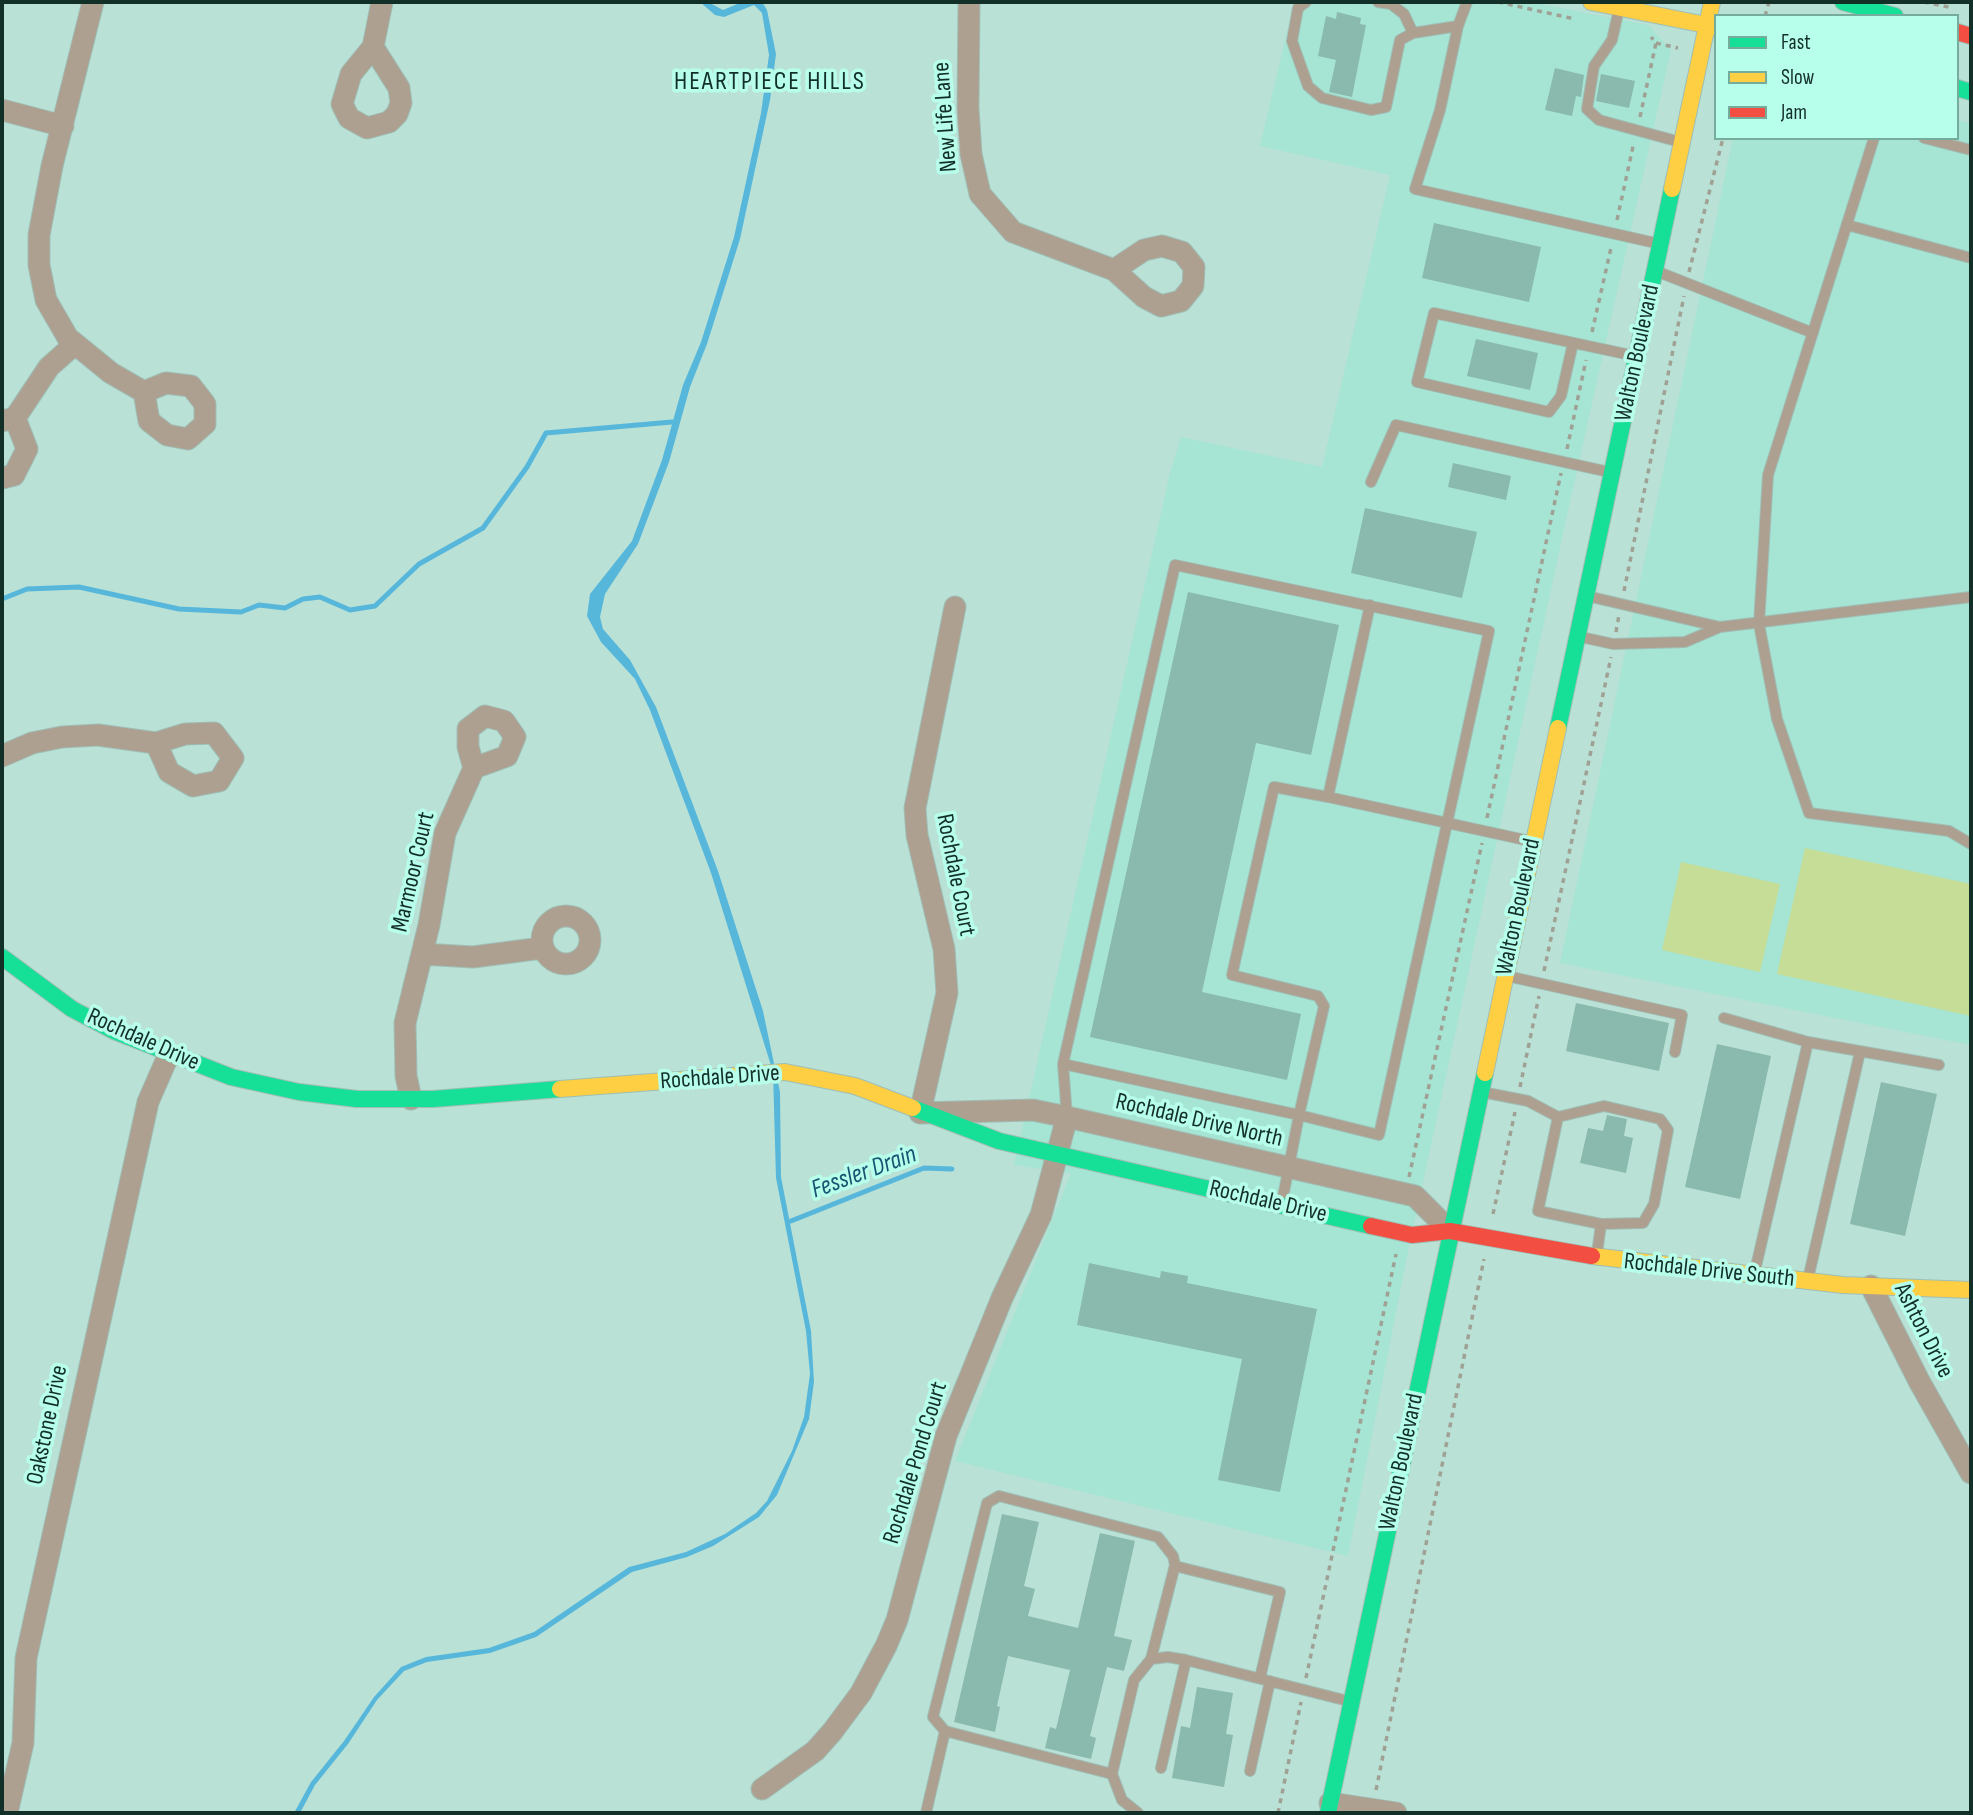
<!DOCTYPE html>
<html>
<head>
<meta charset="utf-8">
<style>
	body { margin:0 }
	#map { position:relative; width:1973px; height:1815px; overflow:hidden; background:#bae1d6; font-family:"Sofia Sans Condensed",sans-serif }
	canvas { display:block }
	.frame { position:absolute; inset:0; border:4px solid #122f28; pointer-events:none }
	.legend { position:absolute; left:1714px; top:14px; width:245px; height:126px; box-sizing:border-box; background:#b7ffea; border:2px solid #75ac9c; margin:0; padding:9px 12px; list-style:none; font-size:21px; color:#122f28 }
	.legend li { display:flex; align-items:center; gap:14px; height:35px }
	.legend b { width:35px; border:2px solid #75ac9c }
</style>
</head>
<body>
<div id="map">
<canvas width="1973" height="1815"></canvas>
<div class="frame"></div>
<ul class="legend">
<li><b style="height:9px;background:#16e098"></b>Fast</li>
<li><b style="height:9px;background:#ffcf43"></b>Slow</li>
<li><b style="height:9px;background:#f24e42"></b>Jam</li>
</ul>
</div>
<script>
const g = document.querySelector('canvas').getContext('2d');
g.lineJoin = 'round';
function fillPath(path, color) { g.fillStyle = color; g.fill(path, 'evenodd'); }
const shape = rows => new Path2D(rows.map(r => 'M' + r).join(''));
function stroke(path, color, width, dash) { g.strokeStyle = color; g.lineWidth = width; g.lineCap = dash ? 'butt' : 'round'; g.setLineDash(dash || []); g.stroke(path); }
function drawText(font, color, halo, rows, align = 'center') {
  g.font = font + ' "Sofia Sans Condensed",sans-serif'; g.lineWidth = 7; g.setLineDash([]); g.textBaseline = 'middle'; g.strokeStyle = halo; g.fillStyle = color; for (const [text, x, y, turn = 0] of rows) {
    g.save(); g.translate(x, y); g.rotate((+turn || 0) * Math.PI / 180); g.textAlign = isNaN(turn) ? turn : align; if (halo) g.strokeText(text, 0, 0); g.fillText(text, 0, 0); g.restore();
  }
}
fillPath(shape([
	[1294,2,1531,2,1648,25,1671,50,1564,529,1408,1252,1348,1556,955,1461,1071,1173,1014,1165,1170,473,1181,437,1322,467,1390,175,1260,146],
	[1957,120,1971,123,1971,1045,1560,963,1733,138,1957,138]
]), '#a6e4d3');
fillPath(shape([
	[1805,848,1971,884,1971,1016,1777,974],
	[1681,862,1780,884,1760,972,1662,950]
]), '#c5dd97');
fillPath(shape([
	[700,2,708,2,723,10,742,2,762,2,767,10,776,54,770,100,740,239,707,344,690,387,669,462,638,544,605,594,600,617,603,629,630,660,656,707,718,871,763,1011,780,1092,781,1177,811,1331,814,1382,809,1419,777,1495,759,1517,713,1546,687,1557,632,1572,536,1637,490,1653,427,1662,404,1671,377,1700,348,1744,315,1785,300,1813,294,1813,311,1782,344,1741,374,1697,401,1667,426,1657,489,1648,534,1632,629,1567,686,1552,725,1534,756,1513,767,1501,792,1451,804,1417,810,1374,806,1331,776,1178,773,1072,711,873,650,710,635,679,601,642,587,616,590,594,632,541,662,460,683,385,701,342,734,237,761,113,769,55,762,13,754,5,724,17,715,15]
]), '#57b7db');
stroke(shape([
	[2,599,27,589,79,587,179,609,241,612,259,605,285,608,303,599,320,597,350,610,375,606,419,564,483,528,527,467,546,433,672,422],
	[791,1221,924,1168,952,1169]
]), '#57b7db', 5);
fillPath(shape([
	[1337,12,1361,18,1360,24,1366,25,1352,97,1329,92,1336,60,1318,56,1326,16,1336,19],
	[1555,68,1584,75,1581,97,1576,96,1572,116,1545,110],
	[1601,74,1635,81,1629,108,1596,101],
	[1434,223,1541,247,1529,302,1422,278],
	[1476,339,1538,353,1530,390,1467,376],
	[1453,463,1511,476,1506,500,1448,487],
	[1365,508,1477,532,1462,598,1351,573],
	[1188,592,1339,625,1311,755,1256,743,1202,992,1301,1014,1287,1080,1090,1037],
	[1576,1003,1669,1023,1659,1071,1566,1051],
	[1717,1044,1771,1056,1740,1199,1685,1187],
	[1881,1082,1937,1094,1905,1236,1850,1224],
	[1607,1115,1627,1119,1624,1136,1633,1138,1626,1173,1580,1163,1588,1128,1603,1131],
	[1089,1263,1160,1278,1161,1271,1188,1276,1187,1283,1317,1309,1280,1492,1218,1480,1242,1359,1077,1325],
	[1002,1514,1039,1522,1024,1586,1035,1589,1028,1616,1078,1628,1100,1533,1135,1541,1114,1636,1132,1640,1124,1671,1107,1667,1090,1736,1096,1738,1091,1759,1045,1748,1050,1727,1056,1729,1070,1670,1008,1656,997,1706,1000,1707,995,1732,954,1722],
	[1197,1687,1233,1693,1226,1734,1233,1735,1224,1787,1172,1778,1181,1726,1190,1728]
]), '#8ab9ad');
const lane = shape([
	[1306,2,1298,8,1292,41,1308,86,1322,98,1371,110,1386,107,1400,40,1413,33,1458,26],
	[1378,2,1391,4,1404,14,1413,33],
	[1467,2,1458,26,1440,110,1415,189,1660,244],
	[1619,9,1612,40,1594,66,1587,109,1599,120,1680,142],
	[1874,138,1768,475,1759,624,1777,719,1809,813,1949,831,1971,844],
	[1924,138,1971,150],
	[1847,225,1971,258],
	[1656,271,1813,333],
	[1573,343,1561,396,1549,412,1417,382,1434,313,1635,356],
	[1371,482,1396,425,1609,472],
	[1587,596,1720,627],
	[1581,637,1613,644,1685,642,1720,627,1971,597],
	[1328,797,1530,841],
	[1507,976,1682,1015,1675,1052],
	[1724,1018,1808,1042,1939,1065],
	[1063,1064,1299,1115,1324,1006,1318,996,1232,975,1274,787,1328,797,1370,605],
	[1482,1092,1528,1101,1558,1117,1538,1211,1601,1224,1597,1254],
	[1067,1117,1063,1064,1175,565,1489,631,1379,1135,1299,1115,1282,1202],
	[1558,1117,1604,1106,1660,1119,1668,1130,1654,1204,1643,1223,1601,1224],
	[1754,1275,1808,1042],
	[1808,1279,1860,1052],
	[999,1496,1158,1537,1173,1556,1175,1565,1151,1659,1134,1680,1112,1774,945,1731,933,1717,987,1503,999,1496],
	[1175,1566,1280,1592,1260,1678],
	[1151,1659,1168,1657,1186,1660,1348,1701],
	[1161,1768,1186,1660],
	[1250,1771,1270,1681],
	[1112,1774,1122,1800,1138,1813],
	[926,1813,945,1731]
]);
const street = shape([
	[93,2,52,166,39,235,39,265,46,300,68,338,111,373,144,392],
	[969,2,968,108,971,154,980,194,1013,232,1114,270,1144,297,1161,306,1181,301,1193,286,1194,267,1182,252,1162,246,1144,250,1114,270],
	[373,47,399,88,401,103,397,114,389,122,367,128,349,118,342,104,351,74,373,47,382,2],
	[2,110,63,126],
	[166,383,191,386,205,404,205,424,188,439,167,435,149,421,144,392,166,383],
	[2,421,15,418,49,367,75,344],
	[2,478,14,475,27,449,15,418],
	[955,607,915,808,917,835,944,949,947,993,920,1113,1033,1110,1067,1117,1415,1196,1450,1231],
	[2,756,32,743,62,737,98,735,156,743,185,734,214,733,233,758,219,781,193,786,169,772,156,743],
	'542 940a24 24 0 1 1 48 0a24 24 0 1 1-48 0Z',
	[422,954,473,957,542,948],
	[411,1099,406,1076,405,1023,429,925,445,833,474,768,468,747,468,729,485,716,504,721,515,737,507,756,474,768],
	[1871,1286,1919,1381,1971,1473],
	[762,1789,815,1751,832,1732,861,1693,886,1646,897,1620,946,1436,1002,1298,1041,1215,1067,1117],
	[1330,1803,1396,1813],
	[7,1813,23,1743,26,1658,148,1102,169,1054]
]);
const fast = shape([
	[1843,2,1895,16],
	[1957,88,1971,92],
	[1558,728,1672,189],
	[2,957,72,1009,114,1031,231,1077,299,1092,357,1099,433,1099,560,1089],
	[913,1108,999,1141,1371,1226],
	[1328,1813,1485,1073]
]);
const slow = shape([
	[1591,2,1716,27],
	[1672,189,1712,2],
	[1485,1073,1558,728],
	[560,1089,785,1072,855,1086,913,1108],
	[1592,1256,1843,1285,1971,1290]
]);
const jam = shape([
	[1957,32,1971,36],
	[1371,1226,1412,1235,1450,1231,1592,1256]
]);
stroke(lane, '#9fbeb5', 12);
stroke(street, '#9fbeb5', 23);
stroke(fast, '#9fbeb5', 18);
stroke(slow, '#9fbeb5', 18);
stroke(jam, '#9fbeb5', 18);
stroke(shape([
	[1498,2,1575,19],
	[1924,2,1953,8],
	[1765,16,1769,2],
	[1656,43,1678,48],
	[1640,117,1656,43,1651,37],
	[1617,220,1634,142],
	[1689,272,1723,138],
	[1592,332,1611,248],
	[1567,449,1586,360],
	[1624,591,1684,296],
	[1616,632,1619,615],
	[1487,818,1561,473],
	[1544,971,1611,657],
	[1520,1087,1539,996],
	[1409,1177,1482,843],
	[1493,1214,1515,1112],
	[1306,1678,1396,1254],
	[1376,1790,1484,1259],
	[1278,1813,1301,1702]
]), '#a0a195', 3.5, [5, 5]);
stroke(lane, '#ada090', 10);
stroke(street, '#ada090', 21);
stroke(fast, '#16e098', 16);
stroke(slow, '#ffcf43', 16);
stroke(jam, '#f24e42', 16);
drawText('24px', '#122f28', '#b7ffea', [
	["New Life Lane",946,117,-94],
	["Walton Boulevard",1638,353,-78],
	["Marmoor Court",414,872,-77],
	["Rochdale Court",955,875,79],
	["Walton Boulevard",1519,907,-78],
	["Rochdale Drive",143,1040,24],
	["Rochdale Drive",720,1078,-4],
	["Rochdale Drive North",1199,1121,13],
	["Rochdale Drive",1268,1202,13],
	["Rochdale Drive South",1709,1271,6],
	["Ashton Drive",1923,1331,63],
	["Oakstone Drive",48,1425,-78],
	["Walton Boulevard",1402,1462,-78],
	["Rochdale Pond Court",916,1463,-73]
]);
g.letterSpacing = '2px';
drawText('26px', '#122f28', '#b7ffea', [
	["HEARTPIECE HILLS",770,82]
]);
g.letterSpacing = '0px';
drawText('italic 26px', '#195572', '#b7ffea', [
	["Fessler Drain",864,1173,-20]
]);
</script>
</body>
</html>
